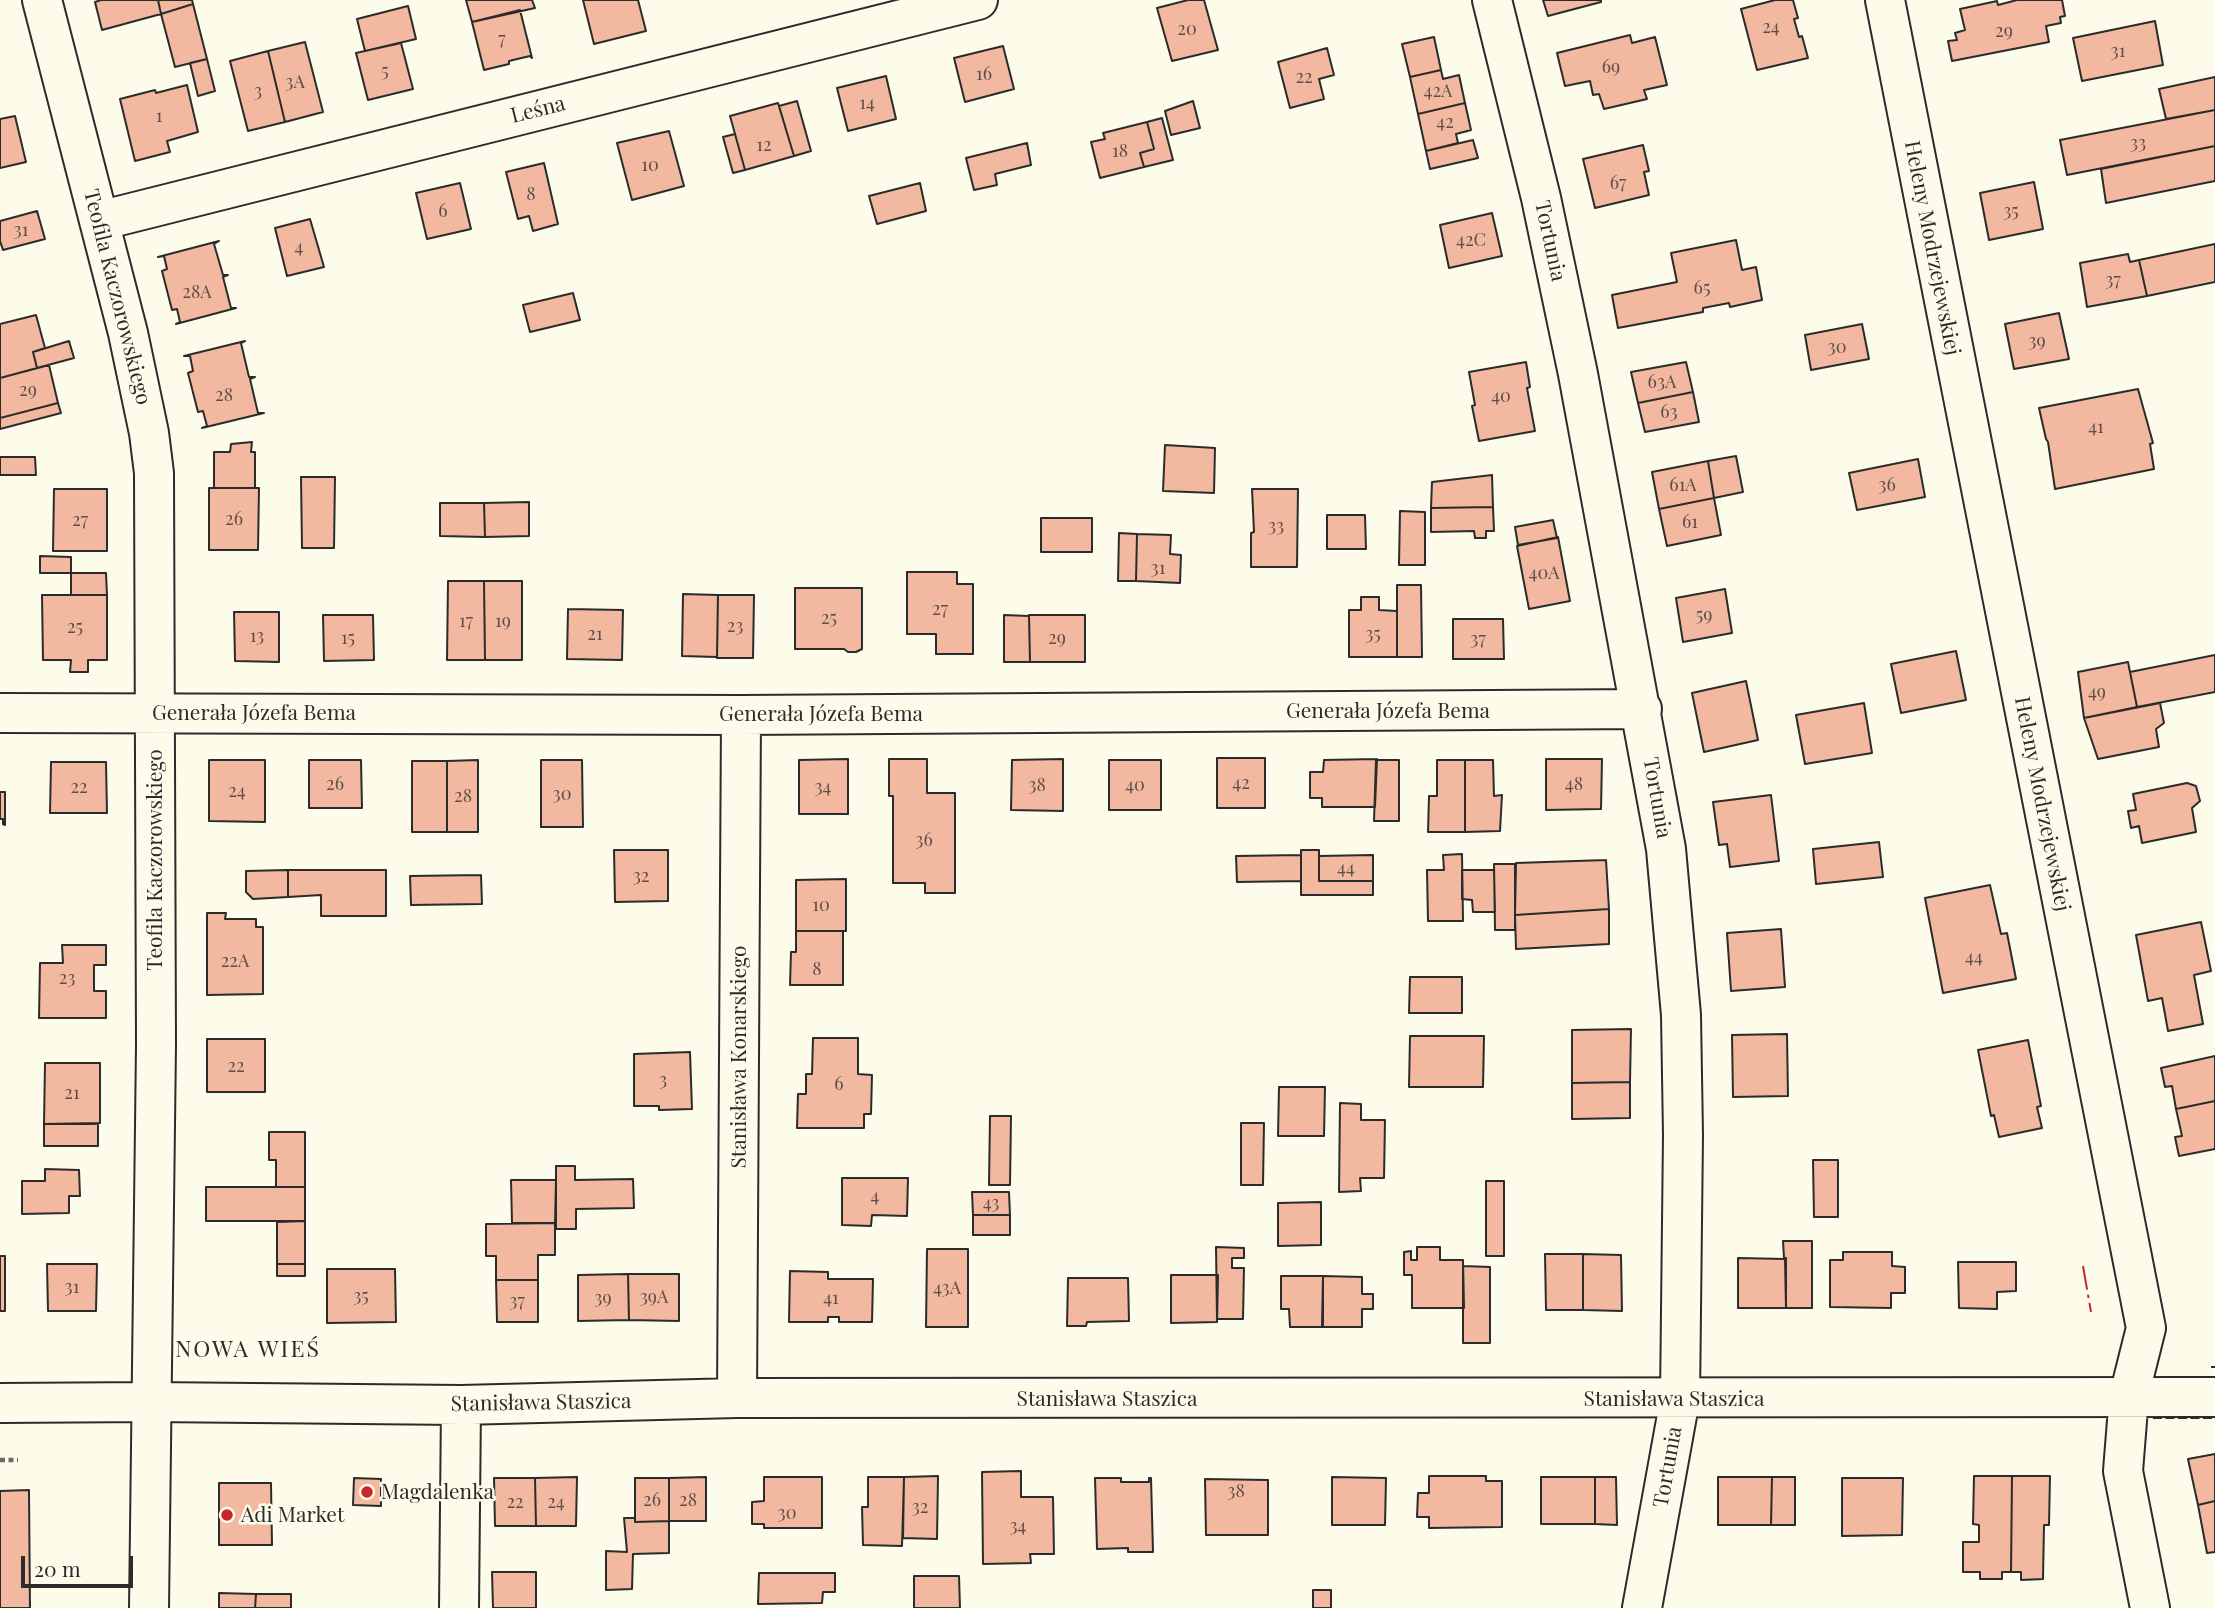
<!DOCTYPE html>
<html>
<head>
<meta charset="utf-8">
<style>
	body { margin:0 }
	#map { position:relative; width:2215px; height:1608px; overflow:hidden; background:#fdfbea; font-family:"Playfair Display",serif }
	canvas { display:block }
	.scale { position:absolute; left:21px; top:1556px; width:112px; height:32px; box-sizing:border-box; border:4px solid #2b2b2b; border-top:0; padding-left:9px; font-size:21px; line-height:24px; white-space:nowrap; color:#2b2b2b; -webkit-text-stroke:5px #fdfbea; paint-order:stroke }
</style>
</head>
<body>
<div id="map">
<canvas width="2215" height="1608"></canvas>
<div class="scale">20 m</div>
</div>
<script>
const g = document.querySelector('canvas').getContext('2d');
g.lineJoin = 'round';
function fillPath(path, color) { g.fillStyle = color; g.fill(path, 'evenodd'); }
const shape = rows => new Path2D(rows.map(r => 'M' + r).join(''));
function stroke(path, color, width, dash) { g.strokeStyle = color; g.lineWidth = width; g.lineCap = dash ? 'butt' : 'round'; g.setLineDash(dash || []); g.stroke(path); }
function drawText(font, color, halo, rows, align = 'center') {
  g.font = font + ' "Playfair Display",serif'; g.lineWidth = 5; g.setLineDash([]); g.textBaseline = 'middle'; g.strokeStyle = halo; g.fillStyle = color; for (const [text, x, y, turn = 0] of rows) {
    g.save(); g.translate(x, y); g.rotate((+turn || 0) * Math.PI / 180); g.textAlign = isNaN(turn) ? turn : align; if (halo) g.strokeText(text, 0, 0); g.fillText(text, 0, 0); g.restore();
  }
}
const building = shape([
	[101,0,158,0,161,14,102,30,95,2,101,0],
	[158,0,192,0,193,4,161,14,158,0],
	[466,0,532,0,535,8,472,22,466,0],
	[583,0,638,0,646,31,594,44,583,0],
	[1188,0,1204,0,1218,50,1172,61,1157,8,1188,0],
	[1543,0,1601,0,1601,2,1548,16,1543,0],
	[1775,0,1793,0,1798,18,1794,19,1799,37,1802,36,1808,58,1757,70,1741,9,1775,0],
	[2017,0,2062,0,2065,16,2060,17,2061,23,2046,26,2049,42,1952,61,1948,41,1957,40,1955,33,1965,30,1960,9,1997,1,1998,5,2017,0],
	[193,4,207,59,175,67,161,14,193,4],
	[408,6,416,39,365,51,357,19,408,6],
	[520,10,532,58,530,56,509,61,509,64,484,70,472,22,520,10],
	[2155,21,2163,65,2082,81,2073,38,2155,21],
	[1630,35,1632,43,1655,37,1667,85,1644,90,1647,99,1604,109,1599,94,1593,95,1590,81,1565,86,1557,53,1630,35],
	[1434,37,1441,70,1410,77,1402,44,1434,37],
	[305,42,323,112,285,122,268,51,305,42],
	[401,43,413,89,368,100,356,53,401,43],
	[1003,46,1014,89,965,102,954,58,1003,46],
	[1327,48,1334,75,1319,79,1324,99,1290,108,1278,62,1327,48],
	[268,51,285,122,248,131,230,61,268,51],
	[207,59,215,91,198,96,190,63,207,59],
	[1441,70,1443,79,1459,75,1465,103,1418,114,1410,77,1441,70],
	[886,76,896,119,848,131,837,88,886,76],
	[2215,77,2215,110,2166,119,2159,89,2215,77],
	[187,85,198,132,167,141,170,152,135,161,120,99,155,90,156,93,187,85],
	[797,101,811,151,794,156,779,106,797,101],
	[1193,101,1200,128,1171,135,1165,111,1193,101],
	[778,103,794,156,745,170,730,116,778,103],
	[1465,103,1471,130,1456,134,1458,143,1426,151,1418,114,1465,103],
	[2215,110,2215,146,2067,175,2060,140,2215,110],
	[15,116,26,162,0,168,0,119,15,116],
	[1162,118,1173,160,1144,167,1140,153,1154,149,1147,122,1162,118],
	[1147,122,1154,149,1140,153,1144,167,1100,178,1091,142,1105,139,1103,133,1147,122],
	[669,131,684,186,632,200,617,143,669,131],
	[735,134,745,170,733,173,723,137,735,134],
	[1473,140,1478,158,1430,169,1426,151,1473,140],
	[1027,143,1031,165,995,174,997,185,974,190,966,158,1027,143],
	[1643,145,1649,171,1644,172,1649,195,1595,208,1583,159,1643,145],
	[2215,146,2215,181,2106,203,2101,169,2215,146],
	[544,163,558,224,533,231,529,216,518,219,506,172,544,163],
	[2034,182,2043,229,1989,240,1980,193,2034,182],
	[460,183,471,229,427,239,416,193,460,183],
	[920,183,926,211,877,224,869,196,920,183],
	[37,211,45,239,3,250,0,241,0,221,37,211],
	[1492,213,1502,256,1449,268,1440,225,1492,213],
	[310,219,324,267,287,276,275,228,310,219],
	[1736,240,1742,270,1756,267,1762,300,1730,307,1729,303,1703,308,1703,312,1618,328,1612,295,1677,282,1671,253,1736,240],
	[219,241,214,244,223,275,228,275,223,277,231,308,236,308,176,324,180,322,177,309,172,310,162,271,167,269,164,256,158,257,219,241],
	[2215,244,2215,282,2147,296,2139,260,2215,244],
	[2128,254,2130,262,2139,260,2147,296,2087,307,2080,263,2128,254],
	[573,293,580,320,530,332,523,305,573,293],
	[2059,313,2069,359,2014,369,2005,324,2059,313],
	[36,315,45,348,33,352,37,368,0,378,0,324,36,315],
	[1862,324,1869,359,1811,370,1805,335,1862,324],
	[69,341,74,358,37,368,33,352,69,341],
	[245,341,241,343,249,377,255,377,250,379,258,413,264,413,202,428,207,426,203,411,198,412,188,373,193,371,190,356,184,356,245,341],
	[1526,362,1530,387,1527,388,1535,431,1479,441,1472,406,1475,405,1469,372,1526,362],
	[1686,362,1693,392,1638,403,1631,372,1686,362],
	[49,365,58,403,0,418,0,378,49,365],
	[2138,389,2153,443,2150,444,2154,469,2055,489,2048,442,2046,439,2039,408,2138,389],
	[1693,392,1699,422,1645,432,1638,403,1693,392],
	[58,403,61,413,0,429,0,418,58,403],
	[252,442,251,452,255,452,255,488,214,488,214,452,230,452,231,444,252,442],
	[1165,445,1215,448,1214,493,1163,491,1165,445],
	[1736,456,1743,492,1714,498,1708,461,1736,456],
	[0,457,35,457,36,475,0,475,0,457],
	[1918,459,1925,497,1857,510,1849,473,1918,459],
	[1708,461,1714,498,1659,509,1652,472,1708,461],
	[1492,475,1493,507,1431,508,1432,482,1492,475],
	[301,477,335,477,334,548,302,548,301,477],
	[209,488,259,488,258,550,209,550,209,488],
	[54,489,107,489,107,551,53,551,54,489],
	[1252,489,1298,489,1297,567,1251,567,1251,533,1254,532,1252,489],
	[1714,498,1721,535,1667,546,1659,509,1714,498],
	[529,502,529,536,485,537,484,503,529,502],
	[440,503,484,503,485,537,440,536,440,503],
	[1493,507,1494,531,1486,531,1486,538,1475,538,1474,531,1431,532,1431,508,1493,507],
	[1400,511,1425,512,1425,565,1399,565,1400,511],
	[1327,515,1365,515,1366,549,1327,549,1327,515],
	[1041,518,1092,518,1092,552,1041,552,1041,518],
	[1553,520,1557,538,1518,545,1515,527,1553,520],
	[1119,533,1137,534,1136,581,1118,581,1119,533],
	[1137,534,1171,535,1170,554,1181,555,1180,583,1136,581,1137,534],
	[1558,537,1570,601,1529,609,1517,546,1558,537],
	[40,556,71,557,71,573,40,573,40,556],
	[907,572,957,572,957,584,973,584,973,654,936,654,936,634,907,634,907,572],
	[71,573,106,573,107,595,71,595,71,573],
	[448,581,484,581,485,660,447,660,448,581],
	[484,581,522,581,522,660,485,660,484,581],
	[1397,585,1421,585,1422,657,1397,657,1397,585],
	[795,588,862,588,862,649,856,652,848,652,844,649,795,649,795,588],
	[1725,589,1732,633,1683,642,1676,598,1725,589],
	[683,594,718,595,717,657,682,656,683,594],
	[42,595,107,595,107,660,88,660,88,672,70,672,71,660,43,660,42,595],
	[718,595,754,595,753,658,717,658,718,595],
	[1361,597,1379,597,1379,610,1397,611,1397,657,1349,657,1349,610,1361,610,1361,597],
	[568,609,623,610,622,660,567,659,568,609],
	[234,612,279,612,279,662,235,661,234,612],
	[323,615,373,615,374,660,324,661,323,615],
	[1004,615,1029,616,1030,662,1004,662,1004,615],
	[1029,615,1085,615,1085,662,1030,662,1029,615],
	[1453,619,1503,619,1504,659,1453,659,1453,619],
	[1956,651,1966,700,1901,713,1891,664,1956,651],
	[2215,655,2215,692,2137,707,2130,672,2215,655],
	[2128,662,2137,707,2084,718,2078,672,2128,662],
	[1746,681,1758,740,1704,752,1692,693,1746,681],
	[1864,703,1872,753,1805,764,1796,715,1864,703],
	[2160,703,2164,723,2156,729,2159,747,2098,759,2084,718,2160,703],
	[1217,758,1265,758,1265,808,1217,808,1217,758],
	[848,759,848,814,799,814,799,760,848,759],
	[889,759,927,759,927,793,955,793,955,893,925,893,925,883,893,883,893,796,889,796,889,759],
	[1063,759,1063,811,1011,810,1012,760,1063,759],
	[1377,759,1375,807,1322,807,1322,798,1310,798,1310,772,1323,772,1324,760,1377,759],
	[1546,759,1602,759,1601,809,1546,810,1546,759],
	[209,760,265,760,265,822,209,821,209,760],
	[309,760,361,760,362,808,309,808,309,760],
	[478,760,478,832,447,832,447,761,478,760],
	[541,760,582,760,583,827,541,827,541,760],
	[1109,760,1161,760,1161,810,1109,810,1109,760],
	[1376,760,1399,760,1399,821,1374,821,1376,760],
	[1437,760,1465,760,1465,832,1428,832,1429,796,1437,796,1437,760],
	[1465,760,1493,760,1494,796,1502,795,1500,831,1465,832,1465,760],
	[412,761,447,761,447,832,412,832,412,761],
	[51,762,106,762,107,813,50,813,51,762],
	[2187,783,2196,786,2200,801,2192,808,2196,832,2142,843,2139,826,2131,828,2128,811,2136,810,2133,794,2187,783],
	[0,792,5,792,5,825,3,824,3,819,0,819,0,792],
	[1771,795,1779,861,1730,867,1727,844,1719,845,1713,802,1771,795],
	[1879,842,1883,877,1816,884,1813,849,1879,842],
	[614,850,668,850,668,901,615,902,614,850],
	[1301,850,1319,850,1319,881,1373,881,1373,895,1301,895,1301,850],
	[1462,854,1463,921,1428,921,1427,870,1444,870,1443,855,1462,854],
	[1301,855,1301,881,1237,882,1236,856,1301,855],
	[1373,855,1373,881,1319,881,1319,856,1373,855],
	[1606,860,1609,909,1515,915,1516,863,1606,860],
	[1494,864,1515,864,1515,930,1495,930,1494,864],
	[288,870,288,897,253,899,246,892,246,871,288,870],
	[288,870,386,870,386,916,321,916,321,895,288,897,288,870],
	[1462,870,1494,870,1495,912,1473,912,1472,900,1462,899,1462,870],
	[481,875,482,904,411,905,410,876,481,875],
	[846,879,846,931,796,931,796,880,846,879],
	[1990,885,2001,934,2007,933,2016,979,1943,993,1925,898,1990,885],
	[1609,909,1609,944,1516,949,1515,915,1609,909],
	[207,913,226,913,225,919,256,919,256,927,263,927,263,994,207,995,207,913],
	[2201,922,2211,971,2194,975,2203,1024,2168,1031,2162,998,2148,1001,2136,935,2201,922],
	[1781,929,1785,987,1731,991,1727,933,1781,929],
	[796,931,843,931,843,985,790,985,791,952,796,952,796,931],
	[62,945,106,945,106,965,94,965,94,991,106,991,106,1018,39,1018,40,963,63,963,62,945],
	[1410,977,1462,977,1462,1013,1409,1013,1410,977],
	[1631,1029,1630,1082,1572,1083,1572,1030,1631,1029],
	[1787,1034,1788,1096,1733,1097,1732,1035,1787,1034],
	[1410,1036,1484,1036,1483,1087,1409,1087,1410,1036],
	[813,1038,858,1038,858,1074,872,1075,871,1114,864,1114,864,1128,797,1128,798,1094,806,1094,806,1074,812,1074,813,1038],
	[207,1039,265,1039,265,1092,207,1092,207,1039],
	[2028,1040,2041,1106,2037,1107,2042,1128,1999,1137,1994,1115,1991,1116,1978,1050,2028,1040],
	[690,1052,692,1109,659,1110,659,1106,634,1106,634,1054,690,1052],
	[2215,1056,2215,1101,2176,1109,2172,1086,2165,1087,2161,1068,2215,1056],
	[45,1063,100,1063,100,1123,44,1124,45,1063],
	[1630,1082,1630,1118,1572,1119,1572,1083,1630,1082],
	[1279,1087,1325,1087,1324,1136,1278,1136,1279,1087],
	[2215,1101,2215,1149,2179,1156,2175,1137,2182,1136,2176,1109,2215,1101],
	[1340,1103,1361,1104,1361,1120,1385,1120,1384,1178,1360,1178,1361,1191,1339,1192,1340,1103],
	[990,1116,1011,1116,1010,1185,989,1185,990,1116],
	[1241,1123,1264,1123,1263,1185,1241,1185,1241,1123],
	[44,1124,98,1124,98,1146,44,1146,44,1124],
	[269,1132,305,1132,305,1187,276,1187,276,1160,269,1160,269,1132],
	[1813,1160,1838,1160,1838,1217,1814,1217,1813,1160],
	[556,1166,575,1166,575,1180,633,1179,634,1208,576,1209,576,1229,556,1229,556,1166],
	[45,1169,79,1170,80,1196,69,1196,69,1213,22,1214,22,1181,45,1181,45,1169],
	[842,1178,908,1178,907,1216,872,1215,871,1226,842,1225,842,1178],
	[511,1180,556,1180,555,1223,512,1223,511,1180],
	[1486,1181,1504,1181,1504,1256,1486,1256,1486,1181],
	[206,1187,305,1187,305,1221,206,1221,206,1187],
	[972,1192,1009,1192,1010,1215,973,1215,972,1192],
	[1321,1202,1321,1245,1278,1246,1278,1203,1321,1202],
	[973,1215,1010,1215,1010,1235,973,1235,973,1215],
	[305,1221,305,1264,277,1264,277,1222,305,1221],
	[555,1223,555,1255,538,1255,538,1280,496,1280,496,1256,486,1256,486,1224,555,1223],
	[1783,1241,1812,1241,1812,1308,1786,1308,1786,1258,1784,1258,1783,1241],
	[1216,1247,1244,1248,1244,1258,1232,1258,1232,1268,1244,1268,1243,1319,1217,1319,1216,1247],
	[1417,1247,1440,1247,1440,1260,1463,1260,1464,1308,1412,1308,1412,1275,1404,1275,1404,1252,1411,1251,1411,1260,1417,1260,1417,1247],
	[927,1249,968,1249,968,1327,926,1327,927,1249],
	[1843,1252,1892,1252,1892,1266,1905,1267,1905,1293,1891,1293,1891,1308,1830,1307,1830,1260,1843,1260,1843,1252],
	[1545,1254,1583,1254,1583,1310,1546,1310,1545,1254],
	[1583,1254,1621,1255,1622,1311,1583,1310,1583,1254],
	[0,1256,5,1256,5,1311,0,1311,0,1256],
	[1738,1258,1785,1259,1786,1308,1738,1308,1738,1258],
	[1958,1262,2016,1262,2016,1291,1997,1292,1997,1309,1959,1308,1958,1262],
	[47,1264,97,1264,96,1311,48,1311,47,1264],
	[277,1264,305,1264,305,1276,277,1276,277,1264],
	[1463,1266,1490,1267,1490,1343,1463,1343,1463,1266],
	[327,1269,395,1269,396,1322,327,1323,327,1269],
	[790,1271,828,1272,828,1279,873,1279,872,1322,839,1322,839,1317,828,1317,828,1322,789,1322,790,1271],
	[628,1274,629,1320,578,1321,578,1275,628,1274],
	[628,1274,679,1274,679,1321,629,1320,628,1274],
	[1171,1275,1218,1275,1217,1322,1171,1323,1171,1275],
	[1281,1276,1323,1276,1322,1327,1290,1327,1289,1309,1281,1309,1281,1276],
	[1323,1276,1362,1277,1362,1294,1373,1294,1373,1309,1362,1309,1362,1327,1323,1327,1323,1276],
	[1068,1278,1128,1278,1129,1321,1087,1322,1086,1326,1067,1326,1068,1278],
	[496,1280,538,1280,538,1322,497,1322,496,1280],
	[2215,1454,2215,1501,2198,1505,2188,1459,2215,1454],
	[1021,1471,1021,1497,1053,1497,1054,1554,1030,1554,1031,1563,983,1564,982,1472,1021,1471],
	[938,1476,937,1539,903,1538,904,1477,938,1476],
	[1429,1476,1486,1476,1486,1481,1502,1481,1502,1527,1429,1528,1429,1517,1417,1517,1418,1493,1429,1493,1429,1476],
	[1974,1476,2012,1476,2011,1572,2002,1572,2002,1579,1980,1579,1980,1572,1963,1572,1963,1542,1979,1542,1979,1525,1973,1524,1974,1476],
	[2012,1476,2050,1476,2049,1525,2044,1525,2043,1579,2021,1580,2021,1572,2011,1572,2012,1476],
	[577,1477,576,1526,536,1526,535,1478,577,1477],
	[706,1477,706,1521,669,1521,669,1478,706,1477],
	[764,1477,822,1477,822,1528,764,1528,764,1524,752,1524,752,1502,764,1501,764,1477],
	[868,1477,904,1477,902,1546,863,1545,862,1507,868,1507,868,1477],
	[1332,1477,1386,1478,1385,1525,1332,1525,1332,1477],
	[1541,1477,1595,1477,1595,1524,1541,1524,1541,1477],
	[1595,1477,1616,1477,1617,1525,1595,1524,1595,1477],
	[1718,1477,1772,1477,1771,1525,1718,1525,1718,1477],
	[1772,1477,1795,1477,1795,1525,1771,1525,1772,1477],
	[354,1478,381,1479,381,1506,353,1505,354,1478],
	[494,1478,535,1478,536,1526,495,1526,494,1478],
	[635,1478,669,1478,669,1521,635,1522,635,1478],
	[1095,1478,1121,1478,1121,1482,1149,1482,1149,1478,1151,1478,1153,1552,1128,1552,1128,1548,1097,1549,1095,1478],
	[1842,1478,1903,1478,1902,1535,1842,1536,1842,1478],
	[1205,1479,1268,1480,1268,1535,1206,1535,1205,1479],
	[219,1483,271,1483,272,1545,219,1545,219,1483],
	[29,1490,30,1608,0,1608,0,1491,29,1490],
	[2215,1501,2215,1552,2207,1553,2198,1505,2215,1501],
	[624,1518,635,1518,635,1522,669,1521,669,1553,633,1554,632,1589,606,1590,606,1551,627,1552,624,1518],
	[492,1572,536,1572,536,1608,493,1608,492,1572],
	[759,1573,835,1573,835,1592,823,1592,822,1603,758,1604,759,1573],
	[914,1576,959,1576,960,1608,914,1608,914,1576],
	[1313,1590,1331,1590,1331,1608,1313,1608,1313,1590],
	[219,1593,256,1594,255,1608,219,1608,219,1593],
	[256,1594,291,1594,291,1608,255,1608,256,1594]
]);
fillPath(building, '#f2b8a0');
stroke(building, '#2b2b2b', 2);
const minor = shape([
	[42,0,128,333,149,433,154,473,156,1045,149,1608],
	[1492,0,1541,198,1578,374,1666,849,1681,1015,1683,1135,1680,1399,1642,1608],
	[1885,0,2146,1328,2129,1396,2123,1471,2150,1608],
	[99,221,978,0],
	[0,713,741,715,1642,709],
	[737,1398,741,715],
	[0,1403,150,1402,461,1405,737,1398,2215,1397],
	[459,1608,461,1405]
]);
stroke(minor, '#2b2b2b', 42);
stroke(shape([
	[0,1460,18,1460]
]), '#6a6964', 4.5, [5, 3.5]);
stroke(minor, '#fdfbea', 38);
stroke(shape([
	[2211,1367,2215,1367],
	[2153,1418,2215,1418]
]), '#2b2b2b', 2, [9, 3.5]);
stroke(shape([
	[2083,1266,2091,1312]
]), '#c62828', 2, [24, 5, 3.5, 5]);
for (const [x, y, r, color] of [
	[367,1492,7,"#c62828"],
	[227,1515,7,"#c62828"]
]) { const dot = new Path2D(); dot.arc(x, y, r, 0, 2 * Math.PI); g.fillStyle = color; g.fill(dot); stroke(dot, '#fdfbea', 2.5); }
drawText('18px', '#5d4e48', null, [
	["24",1771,27],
	["20",1187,29],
	["29",2004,31],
	["7",502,39],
	["31",2118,51],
	["69",1611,67],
	["5",385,71],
	["16",984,74],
	["22",1304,77],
	["3A",295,82],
	["3",258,91],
	["42A",1438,91],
	["14",867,103],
	["1",159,116],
	["42",1445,122],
	["33",2138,143],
	["12",764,145],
	["18",1120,151],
	["10",650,165],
	["67",1618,183],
	["8",531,194],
	["6",443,211],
	["35",2011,211],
	["31",21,230],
	["42C",1471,240],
	["4",299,247],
	["37",2113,280],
	["65",1702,288],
	["28A",197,292],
	["39",2037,341],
	["30",1837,347],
	["63A",1662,382],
	["29",28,390],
	["28",224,395],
	["40",1501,396],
	["63",1669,412],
	["41",2096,427],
	["61A",1683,485],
	["36",1887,485],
	["26",234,519],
	["27",80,520],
	["61",1690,522],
	["33",1276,526],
	["31",1158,568],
	["40A",1544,573],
	["27",940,609],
	["59",1704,615],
	["25",829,618],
	["17",466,621],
	["19",503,621],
	["23",735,626],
	["25",75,627],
	["21",595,634],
	["35",1373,634],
	["13",257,636],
	["15",348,638],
	["29",1057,638],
	["37",1478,639],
	["49",2097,692],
	["42",1241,783],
	["26",335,784],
	["48",1574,784],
	["38",1037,785],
	["40",1135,785],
	["22",79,787],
	["34",823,787],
	["24",237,791],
	["30",562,794],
	["28",463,796],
	["36",924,840],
	["44",1346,868],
	["32",641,876],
	["10",821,905],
	["44",1974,957],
	["22A",235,961],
	["8",817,969],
	["23",67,978],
	["22",236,1066],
	["3",663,1080],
	["6",839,1084],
	["21",72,1093],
	["4",875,1196],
	["43",991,1203],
	["31",72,1287],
	["43A",947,1288],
	["35",361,1296],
	["39A",654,1297],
	["39",603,1298],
	["41",831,1298],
	["37",517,1301],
	["38",1236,1491],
	["26",652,1500],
	["28",688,1500],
	["22",515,1502],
	["24",556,1502],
	["32",920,1507],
	["30",787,1513],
	["34",1018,1526]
]);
drawText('21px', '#2b2b2b', '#fdfbea', [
	["Leśna",538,110,-14],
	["Tortunia",1550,241,78],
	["Heleny Modrzejewskiej",1932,248,79],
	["Teofila Kaczorowskiego",117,297,76],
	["Generała Józefa Bema",1388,711],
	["Generała Józefa Bema",254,713],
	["Generała Józefa Bema",821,714],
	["Tortunia",1657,798,80],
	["Heleny Modrzejewskiej",2042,804,79],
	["Teofila Kaczorowskiego",155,860,-90],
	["Stanisława Konarskiego",739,1057,-90],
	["Stanisława Staszica",1107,1399],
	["Stanisława Staszica",1674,1399],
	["Stanisława Staszica",541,1403,-1],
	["Tortunia",1668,1467,-80]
]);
drawText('21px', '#2b2b2b', '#fdfbea', [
	["Magdalenka",381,1492],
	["Adi Market",241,1515]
], 'left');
g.letterSpacing = '2px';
drawText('23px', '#2b2b2b', '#fdfbea', [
	["NOWA WIEŚ",248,1350]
]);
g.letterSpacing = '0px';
</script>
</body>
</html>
